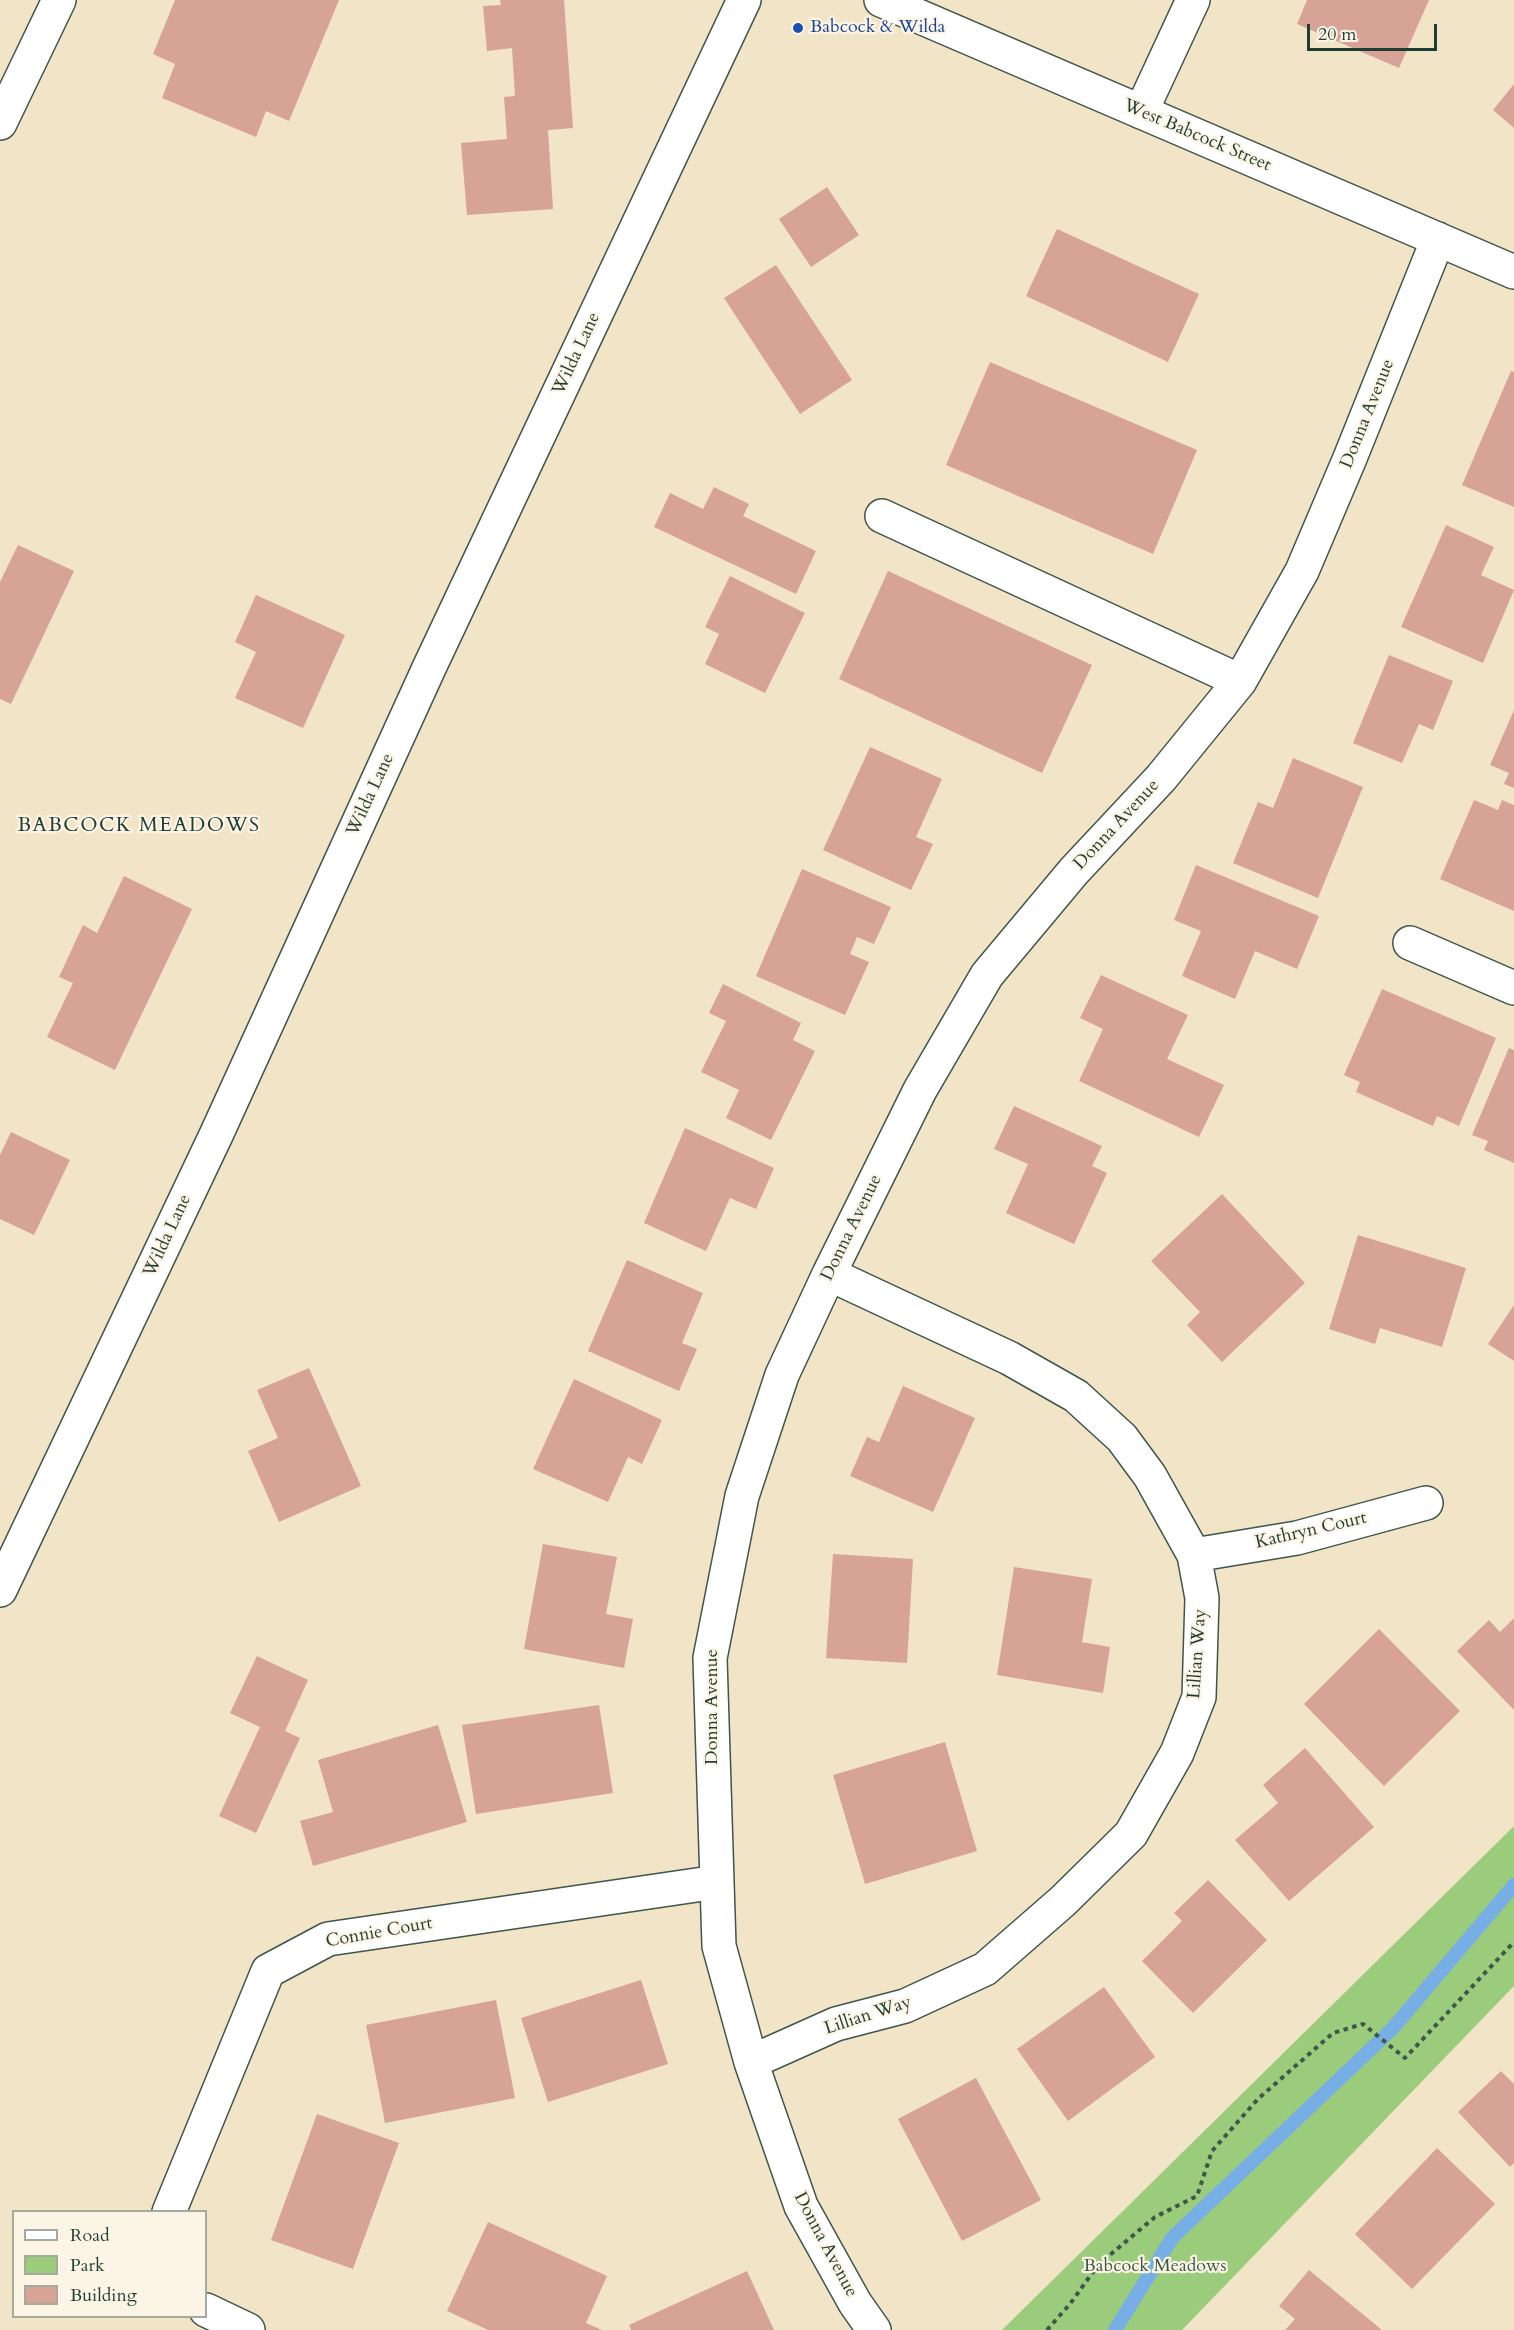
<!DOCTYPE html>
<html>
<head>
<meta charset="utf-8">
<style>
	body { margin:0 }
	#map { position:relative; width:1514px; height:2330px; overflow:hidden; background:#f2e4c7; font-family:Cardo,serif }
	canvas { display:block }
	.legend { position:absolute; left:12px; top:2210px; width:195px; height:108px; box-sizing:border-box; background:#fcf5e5; border:2px solid #a4ab9e; margin:0; padding:8px 10px; list-style:none; font-size:18px; color:#1f3d34 }
	.legend li { display:flex; align-items:center; gap:12px; height:30px }
	.legend b { width:30px; border:2px solid #a4ab9e }
	.scale { position:absolute; left:1307px; top:24px; width:130px; height:27px; box-sizing:border-box; border:3px solid #1f3d34; border-top:0; padding-left:8px; font-size:18px; line-height:21px; white-space:nowrap; color:#1f3d34; -webkit-text-stroke:4px #fcf5e5; paint-order:stroke }
</style>
</head>
<body>
<div id="map">
<canvas width="1514" height="2330"></canvas>
<ul class="legend">
<li><b style="height:8px;background:#fff"></b>Road</li>
<li><b style="height:16px;background:#9acc7b"></b>Park</li>
<li><b style="height:16px;background:#d7a397"></b>Building</li>
</ul>
<div class="scale">20 m</div>
</div>
<script>
const g = document.querySelector('canvas').getContext('2d');
g.lineJoin = 'round';
function fillPath(path, color) { g.fillStyle = color; g.fill(path, 'evenodd'); }
const shape = rows => new Path2D(rows.map(r => 'M' + r).join(''));
function stroke(path, color, width, dash) { g.strokeStyle = color; g.lineWidth = width; g.lineCap = dash ? 'butt' : 'round'; g.setLineDash(dash || []); g.stroke(path); }
function drawText(font, color, halo, rows, align = 'center') {
  g.font = font + ' Cardo,serif'; g.lineWidth = 4.5; g.setLineDash([]); g.textBaseline = 'middle'; g.strokeStyle = halo; g.fillStyle = color; for (const [text, x, y, turn = 0] of rows) {
    g.save(); g.translate(x, y); g.rotate((+turn || 0) * Math.PI / 180); g.textAlign = isNaN(turn) ? turn : align; if (halo) g.strokeText(text, 0, 0); g.fillText(text, 0, 0); g.restore();
  }
}
fillPath(shape([
	[1514,1826,1514,1986,1182,2330,1002,2330]
]), '#9acc7b');
stroke(shape([
	[1115,2330,1172,2238,1393,2028,1514,1885]
]), '#77aee6', 14);
fillPath(shape([
	[175,0,339,0,289,121,266,111,256,137,162,98,175,64,153,54],
	[500,0,564,0,573,128,548,130,553,209,467,215,461,143,507,139,504,97,515,96,512,48,487,51,483,6,501,5],
	[1307,0,1429,0,1399,68,1297,24],
	[1514,84,1514,128,1493,110],
	[827,187,859,235,811,267,779,219],
	[1057,229,1199,294,1168,362,1026,296],
	[776,265,852,380,800,414,724,298],
	[990,362,1197,450,1153,554,946,465],
	[1511,371,1514,372,1514,507,1462,485],
	[714,487,749,504,743,516,816,551,796,594,654,527,670,493,703,509],
	[1446,525,1494,547,1481,575,1514,590,1483,663,1401,627],
	[18,545,74,571,11,704,0,699,0,582],
	[888,571,1092,665,1042,773,839,679],
	[730,576,805,613,765,693,705,664,719,634,705,627],
	[256,595,345,635,303,728,235,698,256,652,235,642],
	[1389,655,1453,681,1433,730,1419,724,1402,763,1353,743],
	[1514,710,1514,788,1504,784,1509,773,1490,765],
	[870,747,942,779,916,837,933,844,911,890,823,850],
	[1293,758,1363,787,1318,898,1233,863,1258,802,1273,808],
	[1474,800,1498,810,1502,800,1514,805,1514,911,1440,879],
	[1196,865,1319,916,1297,969,1255,951,1235,999,1182,976,1201,931,1174,920],
	[802,869,891,907,874,944,857,937,850,954,869,962,845,1015,756,976],
	[124,876,192,909,115,1070,47,1037,73,983,59,977,83,925,97,933],
	[1101,975,1188,1015,1167,1059,1224,1085,1199,1137,1079,1081,1103,1029,1080,1018],
	[723,984,801,1023,793,1040,815,1051,771,1140,726,1118,739,1090,701,1072,726,1021,709,1013],
	[1382,989,1496,1038,1459,1126,1437,1116,1433,1126,1356,1092,1360,1082,1344,1075],
	[1509,1048,1514,1050,1514,1163,1484,1150,1488,1141,1472,1135],
	[1014,1106,1102,1146,1092,1166,1107,1173,1074,1244,1006,1213,1028,1164,994,1149],
	[685,1128,774,1168,756,1209,730,1198,706,1251,644,1223],
	[11,1132,70,1160,34,1235,0,1219,0,1155],
	[1222,1194,1305,1283,1222,1362,1187,1325,1200,1312,1151,1261],
	[1358,1235,1466,1268,1442,1347,1380,1328,1375,1344,1329,1329],
	[627,1260,703,1293,682,1343,697,1349,679,1391,588,1351],
	[1514,1305,1514,1361,1488,1344],
	[309,1368,361,1486,279,1522,248,1451,278,1438,257,1390],
	[574,1379,662,1420,642,1464,628,1457,608,1502,533,1469],
	[903,1386,975,1418,933,1512,850,1476,867,1437,879,1442],
	[543,1544,617,1557,606,1614,633,1619,624,1668,524,1649],
	[833,1554,913,1559,907,1663,826,1658],
	[1014,1567,1092,1579,1082,1642,1110,1647,1103,1693,997,1675],
	[1514,1618,1514,1710,1457,1651,1489,1620,1500,1632],
	[1379,1629,1460,1711,1384,1786,1304,1704],
	[257,1656,308,1680,285,1731,300,1738,256,1833,219,1816,260,1727,230,1713],
	[599,1705,613,1793,476,1814,462,1725],
	[438,1725,467,1822,313,1866,300,1821,333,1812,318,1760],
	[945,1742,977,1851,865,1884,833,1775],
	[1305,1748,1374,1827,1289,1901,1235,1840,1278,1803,1263,1785],
	[1208,1880,1267,1940,1193,2013,1142,1961,1182,1921,1174,1913],
	[641,1980,668,2064,548,2102,521,2018],
	[1104,1987,1155,2057,1068,2121,1017,2049],
	[496,2000,515,2098,385,2123,366,2025],
	[1501,2071,1514,2084,1514,2163,1510,2167,1458,2112],
	[976,2078,1041,2200,962,2241,898,2119],
	[317,2114,399,2143,353,2269,271,2240],
	[1437,2148,1495,2204,1412,2289,1355,2234],
	[488,2222,607,2276,586,2323,602,2330,488,2330,447,2311],
	[1309,2270,1382,2330,1285,2330,1295,2319,1279,2306],
	[747,2271,774,2330,631,2330,629,2325]
]), '#d7a397');
const minor = shape([
	[881,0,1514,272],
	[1141,112,1193,0],
	[0,123,59,0],
	[882,516,1240,681],
	[1410,943,1514,988],
	[1194,1555,1297,1538,1426,1503],
	[0,1590,217,1133,429,668,744,0],
	[751,2062,836,2024,905,2006,985,1969,1063,1901,1131,1834,1177,1753,1199,1697,1202,1598,1194,1555,1150,1476,1122,1438,1076,1396,1009,1358,829,1274],
	[169,2212,268,1971,328,1939,717,1882],
	[206,2310,248,2330],
	[874,2330,855,2303,801,2206,751,2062,719,1946,710,1658,742,1496,782,1375,829,1274,920,1090,987,975,1074,871,1161,778,1240,681,1302,571,1350,458,1438,239]
]);
stroke(minor, '#3f564a', 36);
stroke(shape([
	[1047,2330,1070,2304,1098,2265,1155,2217,1197,2196,1212,2151,1258,2099,1333,2033,1363,2024,1405,2058,1514,1942]
]), '#3f564a', 4, [4.5, 4.5]);
stroke(minor, '#fff', 33);
for (const [x, y, r, color] of [
	[798,28,6,"#1a4fb4"]
]) { const dot = new Path2D(); dot.arc(x, y, r, 0, 2 * Math.PI); g.fillStyle = color; g.fill(dot); stroke(dot, '#fcf5e5', 2); }
drawText('18px', '#164399', '#fcf5e5', [
	["Babcock & Wilda",810,28]
], 'left');
drawText('18px', '#1f3d34', '#fcf5e5', [
	["West Babcock Street",1197,136,23],
	["Wilda Lane",577,354,-65],
	["Donna Avenue",1368,414,-68],
	["Wilda Lane",371,795,-65],
	["Donna Avenue",1117,825,-47],
	["Donna Avenue",852,1228,-64],
	["Wilda Lane",168,1236,-65],
	["Kathryn Court",1311,1531,-13],
	["Lillian Way",1198,1654,-86],
	["Donna Avenue",713,1707,-90],
	["Connie Court",379,1933,-10],
	["Lillian Way",868,2016,-18],
	["Donna Avenue",825,2245,62]
]);
drawText('18px', '#385a42', '#fcf5e5', [
	["Babcock Meadows",1155,2267]
]);
g.letterSpacing = '1.5px';
drawText('20px', '#1f3d34', '#fcf5e5', [
	["BABCOCK MEADOWS",139,826]
]);
g.letterSpacing = '0px';
</script>
</body>
</html>
